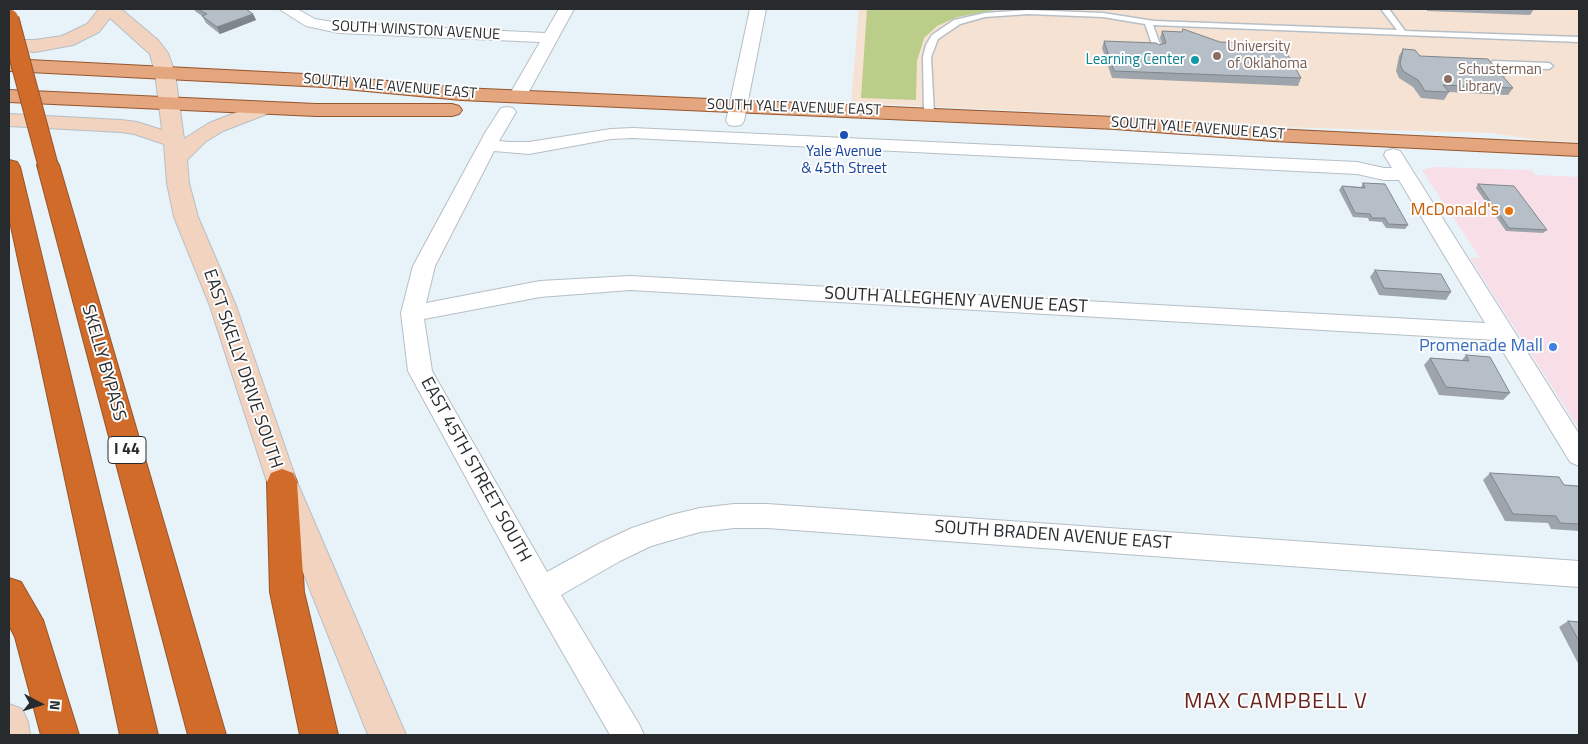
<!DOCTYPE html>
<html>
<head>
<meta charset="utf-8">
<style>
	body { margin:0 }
	#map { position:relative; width:1588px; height:744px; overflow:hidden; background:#e8f2f9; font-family:"Titillium Web",sans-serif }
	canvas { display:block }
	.frame { position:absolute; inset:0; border:10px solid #272b2e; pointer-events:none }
	.north { position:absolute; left:15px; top:679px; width:50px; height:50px; -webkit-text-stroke:4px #fdfdfd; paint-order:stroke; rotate:95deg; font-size:14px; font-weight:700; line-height:20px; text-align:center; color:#272b2e }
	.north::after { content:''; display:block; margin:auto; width:18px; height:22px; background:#272b2e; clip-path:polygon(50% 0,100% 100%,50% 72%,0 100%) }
</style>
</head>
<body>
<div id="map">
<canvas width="1588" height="744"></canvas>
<div class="frame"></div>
<div class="north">N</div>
</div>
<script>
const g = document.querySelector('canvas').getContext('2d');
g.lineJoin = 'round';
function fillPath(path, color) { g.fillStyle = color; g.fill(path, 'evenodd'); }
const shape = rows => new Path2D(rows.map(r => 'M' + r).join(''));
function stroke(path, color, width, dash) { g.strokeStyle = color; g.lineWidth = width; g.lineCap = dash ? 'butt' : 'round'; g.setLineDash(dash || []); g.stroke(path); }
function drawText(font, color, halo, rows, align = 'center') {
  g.font = font + ' "Titillium Web",sans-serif'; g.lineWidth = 4; g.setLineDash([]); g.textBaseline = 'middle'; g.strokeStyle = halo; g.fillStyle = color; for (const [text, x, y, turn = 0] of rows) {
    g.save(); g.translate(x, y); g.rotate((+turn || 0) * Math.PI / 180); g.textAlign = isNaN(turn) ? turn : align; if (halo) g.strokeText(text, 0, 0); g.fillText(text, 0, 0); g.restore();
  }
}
fillPath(shape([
	[1434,167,1531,170,1535,175,1579,177,1579,429,1470,258,1480,258,1422,170]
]), '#f8dee7');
fillPath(shape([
	[859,9,1579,9,1579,142,1537,140,1491,133,1279,127,1113,115,851,103]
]), '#f6e2d2');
fillPath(shape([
	[867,9,1001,9,957,17,937,26,924,38,917,61,916,100,861,98]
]), '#bace8a');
const service = shape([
	[1381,9,1389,9,1405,31,1579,37,1579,42,1153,25,1161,47,1157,50,1153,47,1145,24,1103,17,1028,14,985,17,960,24,938,39,931,57,934,114,929,117,924,114,923,57,926,45,932,35,954,20,985,13,1028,10,1103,13,1154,21,1397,30,1381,9],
	[1493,61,1549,63,1553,66,1549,69,1500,67,1506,74,1502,77,1499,76,1489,64,1493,61]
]);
const minor = shape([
	[279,9,297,9,315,19,339,23,545,33,559,9,574,9,526,97,523,101,517,102,511,101,508,97,540,42,339,33,306,26,279,9],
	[750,9,766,9,744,121,741,125,735,126,729,125,726,121,750,9],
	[507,107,513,108,516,112,499,141,509,142,529,142,611,129,633,128,1357,162,1384,168,1392,168,1384,155,1386,151,1393,149,1400,151,1579,434,1579,466,1570,462,1496,340,630,290,540,297,424,319,432,371,547,572,600,543,632,528,671,515,700,508,734,504,767,504,1579,561,1579,587,767,528,734,528,700,532,651,546,620,561,561,595,639,724,644,735,610,735,532,599,408,371,401,313,413,266,485,133,501,108,507,107],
	[633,138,1357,174,1384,180,1399,180,1485,323,630,276,540,281,426,303,435,266,494,151,529,154,611,139,633,138]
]);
const secondary = shape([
	[99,9,121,9,158,40,168,53,175,73,184,139,209,123,258,104,265,102,272,104,275,108,272,112,223,131,205,142,187,160,189,183,198,217,236,306,297,482,406,735,368,735,267,482,210,306,174,217,167,183,164,144,134,134,121,132,9,126,9,114,121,120,137,122,162,130,155,73,150,54,110,18,99,32,73,45,35,52,9,50,9,40,35,40,62,36,87,24,99,9],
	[9,704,22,709,28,722,30,735,9,735,9,704]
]);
const primary = shape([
	[9,59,324,75,461,88,1115,117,1273,129,1579,144,1579,156,1273,141,1115,129,461,100,324,87,9,71,9,59],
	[9,90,316,104,452,104,459,106,462,110,459,114,452,116,316,116,9,102,9,90]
]);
const motorway = shape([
	[48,158,56,160,59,165,226,735,188,735,37,165,40,160,48,158],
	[9,160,17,162,20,167,158,735,120,735,9,217,9,160],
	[282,469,293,473,297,482,304,592,338,735,300,735,270,592,267,482,271,473,282,469],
	[9,578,21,582,43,620,79,735,41,735,15,637,9,625,9,578]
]);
stroke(service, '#b6bfc6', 3);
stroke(minor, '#b6bfc6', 2);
stroke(secondary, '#b6bfc6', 2);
stroke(primary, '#96552b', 2);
stroke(motorway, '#96552b', 2);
fillPath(service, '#fff');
fillPath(minor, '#fff');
fillPath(secondary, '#f1d3bf');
fillPath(primary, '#e3a67f');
fillPath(motorway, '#d16b29');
const motorwayBridge = shape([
	[9,19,48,165]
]);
stroke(motorwayBridge, '#96552b', 21, []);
stroke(motorwayBridge, '#d16b29', 19);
fillPath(shape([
	[194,9,246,9,253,14,256,20,220,34,206,23,202,16,195,11],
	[1427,9,1534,9,1530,15,1427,11],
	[1162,31,1220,42,1273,50,1301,78,1298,86,1112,78,1102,48,1104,41,1159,45,1162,44,1160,38],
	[1403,49,1420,56,1513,88,1508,95,1449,92,1444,100,1421,98,1413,87,1399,78,1396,71,1399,56],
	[1363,183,1408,225,1405,229,1386,228,1382,222,1369,221,1368,218,1353,217,1339,190,1342,186,1361,187],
	[1478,184,1547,230,1543,233,1506,231,1476,188],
	[1375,270,1451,292,1446,300,1379,295,1370,277],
	[1466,355,1510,393,1503,400,1439,395,1424,365,1430,358,1462,360],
	[1490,473,1564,485,1579,488,1579,531,1551,529,1548,523,1505,521,1483,480],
	[1568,621,1579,622,1579,665,1559,627]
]), '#9da4ab');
fillPath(shape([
	[253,14,256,20,220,34,217,27]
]), '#7f868b');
const building = shape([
	[198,9,246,9,253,14,217,27,202,16,207,14,198,9],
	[1183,29,1220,42,1270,44,1273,50,1285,50,1301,78,1114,71,1104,41,1156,43,1159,45,1166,43,1162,31,1182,32,1183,29],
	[1403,49,1415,50,1420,56,1488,59,1513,88,1443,85,1449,92,1425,91,1418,80,1403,71,1400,64,1403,49],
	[1363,183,1385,184,1408,225,1388,224,1385,218,1372,218,1370,214,1355,213,1342,186,1365,188,1363,183],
	[1478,184,1514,186,1547,230,1509,228,1478,184],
	[1375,270,1441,274,1451,292,1384,288,1375,270],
	[1466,355,1490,357,1510,393,1446,387,1430,358,1469,361,1466,355],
	[1490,473,1559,477,1564,485,1578,486,1579,488,1579,524,1560,523,1556,516,1513,514,1490,473],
	[1568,621,1579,622,1579,641,1568,621]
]);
fillPath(building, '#b6bfc7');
stroke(building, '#7f868b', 1);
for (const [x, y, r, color] of [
	[1217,56,5,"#8d6e63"],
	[1195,60,5,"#0f9aa8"],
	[1448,79,5,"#8d6e63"],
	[844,135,5,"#1a4fb4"],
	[1509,211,5,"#e8710a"],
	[1553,347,5,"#3f7fe0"]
]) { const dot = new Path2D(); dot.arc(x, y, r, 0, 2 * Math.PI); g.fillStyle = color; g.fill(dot); stroke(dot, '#fdfdfd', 2); }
drawText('15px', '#272b2e', '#fdfdfd', [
	["SOUTH WINSTON AVENUE",416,31,3],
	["SOUTH YALE AVENUE EAST",390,87,5],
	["SOUTH YALE AVENUE EAST",794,108,2],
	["SOUTH YALE AVENUE EAST",1198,129,4]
]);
drawText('15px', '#785e54', '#fdfdfd', [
	["University",1227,47],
	["of Oklahoma",1227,64],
	["Schusterman",1458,70],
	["Library",1458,87]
], 'left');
drawText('15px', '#0d838f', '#fdfdfd', [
	["Learning Center",1185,60]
], 'right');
drawText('15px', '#164399', '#fdfdfd', [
	["Yale Avenue",844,152],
	["& 45th Street",844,169]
]);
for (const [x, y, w] of [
	[127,450,38]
]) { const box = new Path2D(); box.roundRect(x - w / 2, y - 13.5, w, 27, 4); g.fillStyle = '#fdfdfd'; g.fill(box); stroke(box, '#272b2e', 1); }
drawText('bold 16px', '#272b2e', null, [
	["I 44",127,450]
]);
drawText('18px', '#c56008', '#fdfdfd', [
	["McDonald's",1499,211]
], 'right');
drawText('18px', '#272b2e', '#fdfdfd', [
	["SOUTH ALLEGHENY AVENUE EAST",956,301,3],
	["SKELLY BYPASS",103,363,74],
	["EAST SKELLY DRIVE SOUTH",242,369,71],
	["EAST 45TH STREET SOUTH",475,470,61],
	["SOUTH BRADEN AVENUE EAST",1053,536,4]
]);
drawText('18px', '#366cbe', '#fdfdfd', [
	["Promenade Mall",1543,347]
], 'right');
g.letterSpacing = '1px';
drawText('22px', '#68231c', '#fdfdfd', [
	["MAX CAMPBELL V",1276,703]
]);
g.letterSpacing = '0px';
</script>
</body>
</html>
